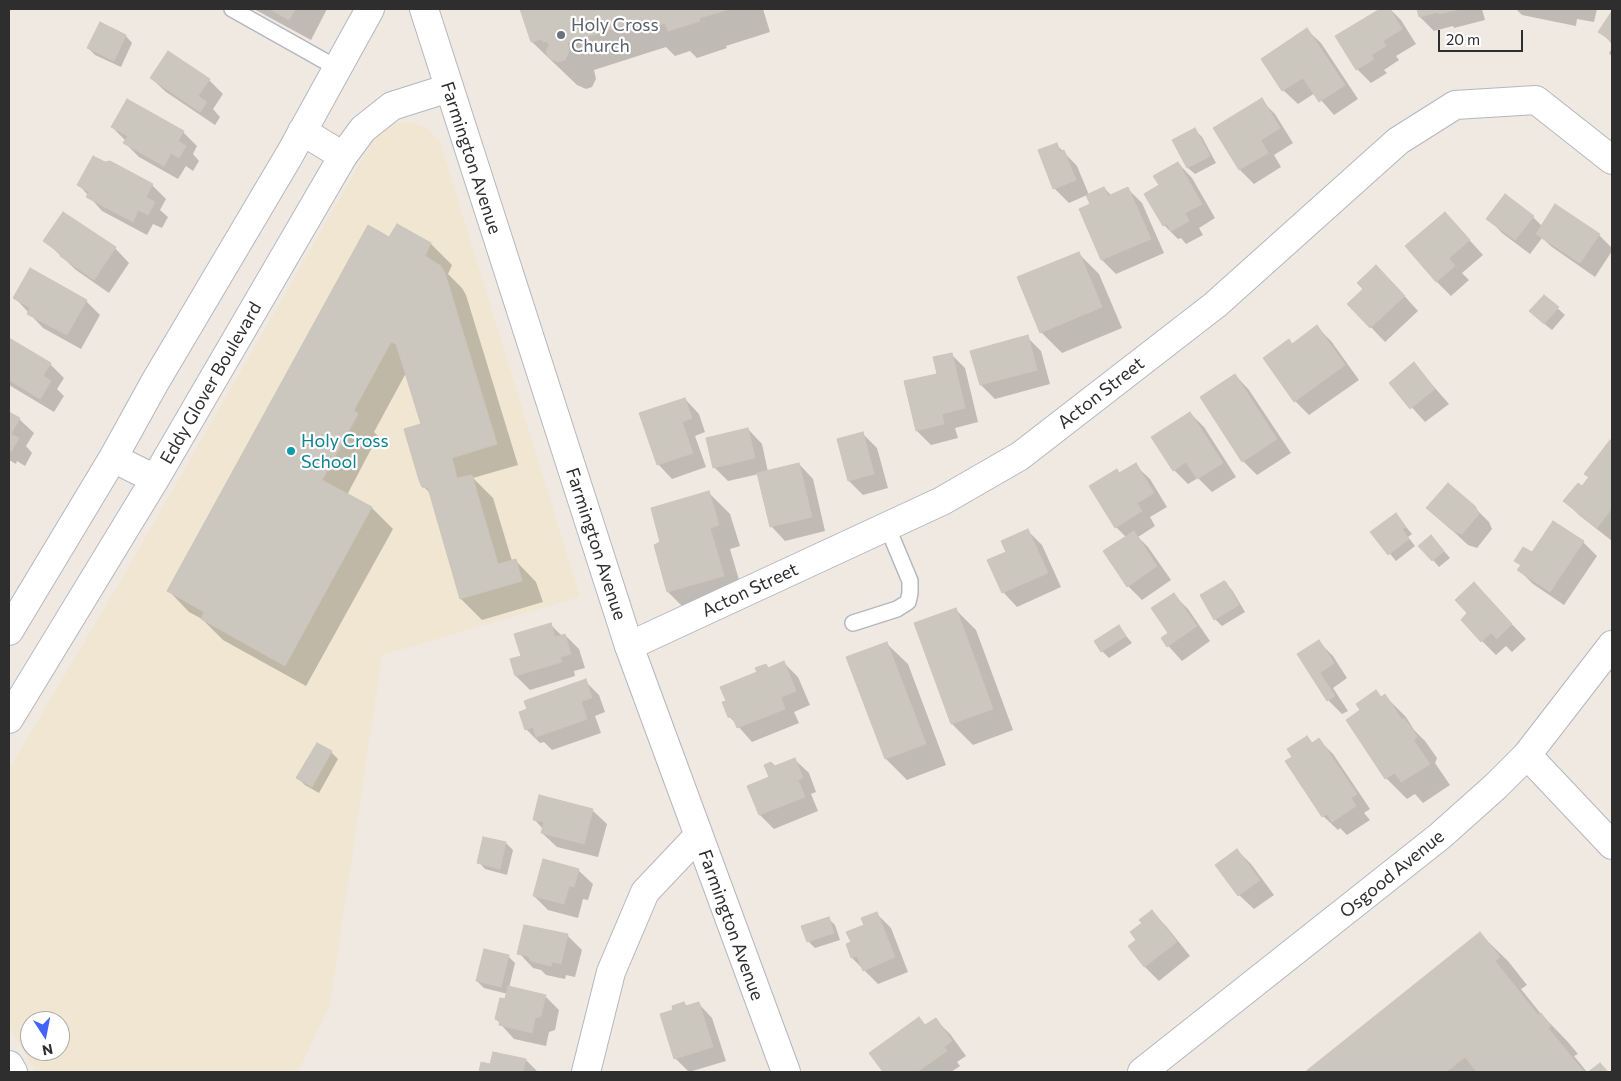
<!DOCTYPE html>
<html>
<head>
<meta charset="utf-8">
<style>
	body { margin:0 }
	#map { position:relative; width:1621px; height:1081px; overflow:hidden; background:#efe9e1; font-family:Commissioner,sans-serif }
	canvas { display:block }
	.frame { position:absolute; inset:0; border:10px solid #2e2e2e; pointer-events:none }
	.north { position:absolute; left:20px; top:1011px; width:50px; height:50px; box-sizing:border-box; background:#fff; border:1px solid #ababab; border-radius:50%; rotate:169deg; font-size:14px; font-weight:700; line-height:20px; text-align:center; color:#2e2e2e }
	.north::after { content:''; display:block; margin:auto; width:18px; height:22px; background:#4264fb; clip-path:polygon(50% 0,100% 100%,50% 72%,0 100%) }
	.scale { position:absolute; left:1438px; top:30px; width:85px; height:22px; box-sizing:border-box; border:2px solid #2e2e2e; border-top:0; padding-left:6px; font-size:15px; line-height:18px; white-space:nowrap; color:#2e2e2e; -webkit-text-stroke:4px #fff; paint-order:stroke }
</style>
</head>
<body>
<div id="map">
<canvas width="1621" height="1081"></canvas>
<div class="frame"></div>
<div class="north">N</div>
<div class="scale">20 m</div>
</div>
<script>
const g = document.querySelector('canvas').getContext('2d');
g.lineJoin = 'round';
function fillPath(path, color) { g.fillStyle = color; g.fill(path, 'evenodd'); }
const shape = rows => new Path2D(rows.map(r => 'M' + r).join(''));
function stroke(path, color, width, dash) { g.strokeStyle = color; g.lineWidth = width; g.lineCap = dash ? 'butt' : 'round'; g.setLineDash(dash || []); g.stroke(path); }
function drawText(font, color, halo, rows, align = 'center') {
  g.font = font + ' Commissioner,sans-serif'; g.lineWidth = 4.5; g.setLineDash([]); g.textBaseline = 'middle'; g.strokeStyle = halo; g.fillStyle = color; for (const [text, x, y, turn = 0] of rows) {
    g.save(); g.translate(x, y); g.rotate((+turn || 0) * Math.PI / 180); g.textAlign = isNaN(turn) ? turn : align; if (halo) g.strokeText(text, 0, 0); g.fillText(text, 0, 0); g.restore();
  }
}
fillPath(shape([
	[400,122,411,122,428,129,441,145,580,597,382,655,330,1004,298,1072,36,1072,9,1027,9,769,124,575,372,142,378,132,388,125],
	[30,1021,60,1021,60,1051,30,1051]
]), '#f0e6d1');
fillPath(shape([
	[254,9,327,9,311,40],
	[522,9,763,9,770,32,726,46,727,48,697,58,690,51,675,56,666,47,594,70,596,79,592,87,586,89,577,85,532,42],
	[1382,9,1390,9,1401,20,1416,44,1396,56,1399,60,1384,70,1387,73,1371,83,1357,69,1337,36],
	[1418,9,1482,9,1485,20,1454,28,1453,26,1434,31,1420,17],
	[1516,9,1597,9,1594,22,1577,19,1576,26,1522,15],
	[1612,13,1612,44,1600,31],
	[1306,29,1321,43,1358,99,1334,115,1315,93,1298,104,1283,90,1262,59],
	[126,36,132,43,121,67,95,55,88,48],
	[1612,48,1612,57,1609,53],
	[151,78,209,80,223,94,213,109,220,117,215,125,166,92],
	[1261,100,1275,114,1293,143,1274,155,1281,167,1254,184,1240,170],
	[112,127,183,132,197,146,193,154,199,161,193,171,186,166,178,179,139,157,125,143,126,141],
	[1195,130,1202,137,1216,163,1195,174,1188,168,1174,141],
	[1056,144,1077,166,1089,195,1104,188,1112,196,1128,189,1142,203,1164,253,1116,274,1102,260,1091,205,1087,195,1069,203,1055,189,1040,151],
	[1178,163,1192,178,1215,218,1199,228,1203,235,1186,244,1181,238,1178,239,1164,225,1160,186],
	[79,185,152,185,166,199,160,210,168,217,162,228,153,224,147,235,102,211],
	[1445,213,1483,255,1462,273,1469,280,1451,296,1437,282],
	[63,214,115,248,129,263,109,293,76,270,45,241],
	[1533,217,1542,226,1599,235,1612,248,1612,251,1595,277,1552,247,1542,238,1530,254,1502,233,1488,218],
	[398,226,431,244,452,265,448,274,462,288,466,295,518,465,473,478,493,498,512,561,515,560,536,582,543,602,482,620,461,599,431,494,423,486,423,425,406,373,374,432,378,436,347,495,372,508,393,529,306,686,223,640,202,619,189,612,168,590],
	[1078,253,1099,274,1122,328,1062,353,1041,332],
	[1390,280,1418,311,1385,342,1349,304],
	[1544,296,1565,315,1552,330,1537,318],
	[15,298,86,301,100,315,81,349,43,328],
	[1317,327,1331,341,1359,380,1309,415,1295,401,1292,345],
	[1027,337,1041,351,1050,384,995,399,981,385,972,352],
	[9,339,50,364,64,378,57,389,64,396,54,412,9,385],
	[951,354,965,368,978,422,955,428,958,438,931,445,917,431,938,375],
	[1414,364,1449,404,1425,422,1390,383],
	[1235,375,1249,390,1291,453,1257,475,1243,461],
	[685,399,699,414,705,432,695,436,706,467,672,479,658,464],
	[9,413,19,419,34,433,26,446,32,453,25,466,17,461,16,464,9,460],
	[1190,413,1204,427,1236,477,1212,492,1198,478,1188,484,1174,470],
	[748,429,762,444,768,472,799,464,813,479,825,531,785,541,771,526,759,474,728,481,714,467],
	[863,434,877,448,888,488,863,495,849,481,838,440],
	[1611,442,1612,443,1612,541,1579,515,1565,501,1582,487],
	[1135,465,1150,479,1167,507,1150,517,1155,526,1138,537,1148,547,1171,580,1142,600,1128,586,1126,537,1116,527,1120,474],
	[709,493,730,514,740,546,730,549,744,597,689,613,668,592,662,543],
	[1474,507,1489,522,1492,529,1477,548,1468,545,1428,508],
	[1396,515,1412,534,1408,537,1415,546,1396,561,1372,532],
	[1028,531,1042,545,1061,587,1017,607,1003,592,1007,553],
	[1583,542,1597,556,1564,605,1533,584,1519,570,1521,566,1516,560,1532,554],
	[1438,544,1450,558,1439,567,1433,560],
	[1225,583,1232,590,1245,612,1222,626,1215,619],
	[1474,584,1526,639,1512,652,1506,646,1496,655,1482,641,1469,614],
	[1174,595,1188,609,1210,641,1182,661,1162,639,1170,633],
	[955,609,976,630,1013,730,973,745,952,724,915,624],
	[551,625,562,636,565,635,579,649,585,668,574,671,575,676,530,690,516,676],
	[1118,626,1132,643,1109,658,1102,651],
	[1319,642,1333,656,1347,678,1333,688,1348,711,1342,714,1328,700,1299,655],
	[886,643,908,664,946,765,907,780,886,759,848,657],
	[784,663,798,677,810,705,794,712,799,723,752,742,729,716,727,702,766,665,770,669],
	[585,681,599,695,605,712,595,716,601,733,552,750,544,742,540,743,526,729],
	[1376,692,1382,698,1385,696,1406,717,1414,730,1425,741,1437,758,1435,763,1450,785,1423,803,1415,794,1407,799,1386,778,1362,711],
	[1307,737,1313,744,1319,740,1333,754,1370,809,1364,813,1370,820,1347,835,1340,828,1338,830,1323,816,1293,757],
	[331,752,338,759,319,793,305,785,298,778],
	[794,759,809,773,816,792,811,794,818,811,774,829,760,815,770,777,774,767],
	[592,810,607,824,598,857,557,847,542,833,543,829,534,819],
	[506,843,513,850,507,875,485,869,479,862],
	[1237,850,1251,864,1274,895,1254,909,1239,895,1217,865],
	[578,870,593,884,588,900,583,899,578,918,548,910,534,896],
	[1152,912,1166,926,1190,956,1159,981,1145,967,1129,946,1137,940,1144,923],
	[876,913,891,928,908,972,878,984,852,958,852,943],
	[828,918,835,925,840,940,815,948,808,941],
	[1480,934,1508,961,1527,985,1521,989,1541,1014,1568,1042,1578,1054,1574,1056,1587,1072,1307,1072],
	[567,935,582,950,575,977,566,975,565,979,546,975,541,970,533,968,519,953],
	[508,956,515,963,509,988,545,996,559,1010,555,1030,549,1032,546,1046,514,1039,496,1019,506,1000,508,994,484,988,477,981],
	[684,1003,687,1007,698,1003,712,1018,726,1061,689,1072,675,1058,675,1011],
	[919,1019,926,1026,936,1020,950,1034,966,1056,957,1062,960,1066,951,1072,884,1072,870,1053],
	[494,1053,526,1060,538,1072,480,1072,482,1063,491,1065]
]), '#0003');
const building = shape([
	[270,9,295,9,289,20,270,9],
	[520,9,730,9,699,18,700,21,668,31,665,23,646,29,643,19,567,43,569,51,565,60,558,62,549,58,546,51,549,46,547,41,543,42,542,39,531,42,520,9],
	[1380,9,1390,9,1402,29,1383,41,1386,46,1371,55,1374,59,1356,70,1335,36,1380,9],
	[1417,9,1461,9,1439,14,1438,12,1419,17,1417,9],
	[1612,11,1612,41,1598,32,1612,11],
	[100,22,126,35,114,61,87,48,100,22],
	[1307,28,1345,85,1319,102,1303,78,1282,91,1261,59,1307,28],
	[168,51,210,79,198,96,207,102,200,112,150,78,168,51],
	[1262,98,1280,128,1261,140,1268,153,1239,170,1213,128,1262,98],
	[127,99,184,131,178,141,186,146,179,158,171,153,164,166,123,143,128,136,111,127,127,99],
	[1195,128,1210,156,1187,168,1172,140,1195,128],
	[1057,143,1060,152,1064,150,1076,180,1053,189,1038,150,1057,143],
	[93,156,105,162,110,161,153,184,146,197,155,202,148,215,138,210,133,222,86,197,89,192,77,185,93,156],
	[1178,162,1202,204,1185,213,1189,221,1171,231,1167,224,1163,226,1144,194,1159,185,1153,176,1178,162],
	[1104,187,1108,196,1128,187,1151,239,1101,260,1079,209,1090,204,1086,195,1104,187],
	[1505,194,1534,216,1515,240,1486,219,1505,194],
	[1555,204,1600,234,1580,263,1536,234,1555,204],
	[63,212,116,247,94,280,60,256,61,254,43,241,63,212],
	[1445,212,1470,240,1449,258,1455,266,1436,282,1405,246,1445,212],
	[397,224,431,243,425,256,441,266,445,273,497,444,452,458,457,478,472,475,498,564,516,559,522,581,460,599,428,488,422,487,419,480,404,429,421,424,396,344,391,342,354,410,358,414,322,480,372,507,285,666,201,619,204,612,167,591,368,225,389,237,397,224],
	[1079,252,1102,307,1040,333,1017,277,1079,252],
	[1376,265,1405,296,1370,328,1347,304,1363,289,1357,283,1376,265],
	[30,268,87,300,67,335,27,314,30,308,13,298,30,268],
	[1544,295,1559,307,1544,324,1529,311,1544,295],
	[1317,325,1345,365,1294,402,1263,358,1289,339,1292,344,1317,325],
	[1028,335,1037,370,980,385,970,351,1028,335],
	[9,338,51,363,43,376,51,381,40,399,9,380,9,338],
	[952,353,965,408,942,414,944,424,916,431,904,381,937,374,933,357,952,353],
	[1414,362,1435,389,1410,409,1389,383,1414,362],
	[1235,374,1277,439,1242,462,1200,397,1235,374],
	[685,398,692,418,682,422,693,453,657,465,639,413,685,398],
	[9,412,20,418,11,434,19,438,11,452,9,451,9,412],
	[1190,412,1223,463,1197,479,1186,462,1173,471,1151,437,1190,412],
	[748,428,755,458,713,468,706,438,748,428],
	[863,432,874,474,848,481,837,439,863,432],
	[1610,440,1612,442,1612,508,1597,528,1563,501,1578,483,1582,486,1589,477,1584,474,1610,440],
	[799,463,812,517,770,527,757,473,799,463],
	[1136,463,1154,493,1137,503,1142,511,1115,528,1089,486,1117,469,1119,473,1136,463],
	[1448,483,1475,506,1479,514,1462,534,1453,531,1426,508,1448,483],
	[709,491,719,525,710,528,724,576,667,592,654,545,660,542,651,508,709,491],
	[1396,513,1406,527,1402,529,1409,539,1388,555,1370,532,1396,513],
	[1553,521,1584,541,1550,592,1517,570,1521,565,1514,561,1523,547,1532,552,1553,521],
	[1028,529,1048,573,1002,593,987,560,1006,552,1001,541,1028,529],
	[1134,531,1157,566,1127,587,1103,551,1134,531],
	[1431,535,1444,551,1432,561,1418,546,1431,535],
	[1224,581,1226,582,1239,605,1214,620,1200,595,1224,581],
	[1474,582,1512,624,1497,639,1491,633,1481,642,1461,620,1467,613,1455,600,1474,582],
	[1174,593,1197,626,1167,647,1161,638,1168,633,1151,608,1174,593],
	[956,608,993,709,951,724,914,623,956,608],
	[551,623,555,637,565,634,571,654,560,657,562,662,515,676,510,659,521,656,514,634,551,623],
	[1119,625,1126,636,1101,652,1094,641,1119,625],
	[1319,640,1334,663,1320,673,1335,696,1327,701,1297,654,1319,640],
	[887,642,926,744,885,759,846,657,887,642],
	[784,661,796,691,781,697,785,709,737,728,733,718,728,717,722,702,726,701,720,687,757,672,755,668,766,664,768,668,784,661],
	[586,679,592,698,581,701,587,719,536,737,533,727,525,730,519,712,527,709,524,701,586,679],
	[1376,690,1381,697,1385,694,1402,720,1404,718,1417,736,1414,741,1430,764,1401,782,1395,773,1385,779,1346,720,1360,710,1356,704,1376,690],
	[1307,736,1312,743,1319,738,1357,794,1351,798,1356,806,1332,822,1327,814,1322,817,1285,761,1292,757,1287,749,1307,736],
	[317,743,332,751,312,787,296,778,317,743],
	[795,758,803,778,798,780,805,797,759,815,747,786,769,777,764,765,771,762,775,766,795,758],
	[539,795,593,809,584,844,541,833,544,822,533,820,539,795],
	[483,837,506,842,500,869,477,863,483,837],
	[1237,849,1260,880,1238,896,1215,865,1237,849],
	[543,859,579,869,574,887,569,886,564,904,533,896,543,859],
	[1152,910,1177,942,1144,967,1128,946,1136,940,1130,932,1142,923,1139,920,1152,910],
	[877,912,895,957,863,971,857,956,851,958,846,944,851,942,846,932,864,925,861,918,877,912],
	[829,917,834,933,807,942,801,926,829,917],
	[524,925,568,934,561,964,552,962,551,966,531,961,528,956,517,954,524,925],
	[1480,932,1500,957,1495,961,1538,1015,1541,1013,1551,1026,1548,1028,1584,1072,1477,1072,1465,1057,1446,1072,1305,1072,1480,932],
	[484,949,509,955,501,987,476,981,484,949],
	[508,986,546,995,541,1016,535,1018,532,1033,499,1025,500,1021,495,1019,500,998,505,999,508,986],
	[684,1002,686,1006,699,1002,713,1047,674,1059,660,1014,673,1010,672,1006,684,1002],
	[919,1017,925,1025,936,1018,952,1041,944,1047,947,1051,917,1072,883,1072,869,1053,919,1017],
	[493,1052,526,1059,523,1072,479,1072,481,1062,490,1064,493,1052],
	[1600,1063,1608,1072,1588,1072,1600,1063]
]);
fillPath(building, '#cbc7bf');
stroke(building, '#cbc5ba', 1);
const lane = shape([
	[232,9,337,68],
	[853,623,897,609,908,602,910,593,910,581,887,526]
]);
const street = shape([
	[629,646,942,501,1020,456,1215,305,1398,141,1455,105,1536,100,1612,160],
	[1527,755,1612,845],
	[9,1065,13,1072],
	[586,1072,611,972,645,892,698,836]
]);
const secondary = shape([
	[424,9,629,646,786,1072],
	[302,131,343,156],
	[113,458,155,479],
	[9,631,113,458,155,382,290,154,370,9],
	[9,719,155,479,343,156,363,129,392,106,449,88],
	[1142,1072,1440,836,1496,786,1527,755,1612,645]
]);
stroke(lane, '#b4b7c1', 18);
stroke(street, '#b4b7c1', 30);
stroke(secondary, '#b4b7c1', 30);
stroke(lane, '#fff', 15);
stroke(street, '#fff', 28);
stroke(secondary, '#fff', 28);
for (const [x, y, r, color] of [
	[561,35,5,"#6b7280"],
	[291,451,5,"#0f9aa8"]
]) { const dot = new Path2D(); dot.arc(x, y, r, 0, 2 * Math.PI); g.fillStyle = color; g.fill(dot); stroke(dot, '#fff', 2); }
drawText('18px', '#5b616d', '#fff', [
	["Holy Cross",571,25],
	["Church",571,46]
], 'left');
drawText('18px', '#2e2e2e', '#fff', [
	["Farmington Avenue",471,158,72],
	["Eddy Glover Boulevard",211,383,-60],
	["Acton Street",1101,393,-38],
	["Farmington Avenue",596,544,72],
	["Acton Street",750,590,-25],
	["Osgood Avenue",1392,874,-39],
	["Farmington Avenue",731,925,70]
]);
drawText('18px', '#0d838f', '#fff', [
	["Holy Cross",301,441],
	["School",301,462]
], 'left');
</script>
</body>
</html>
